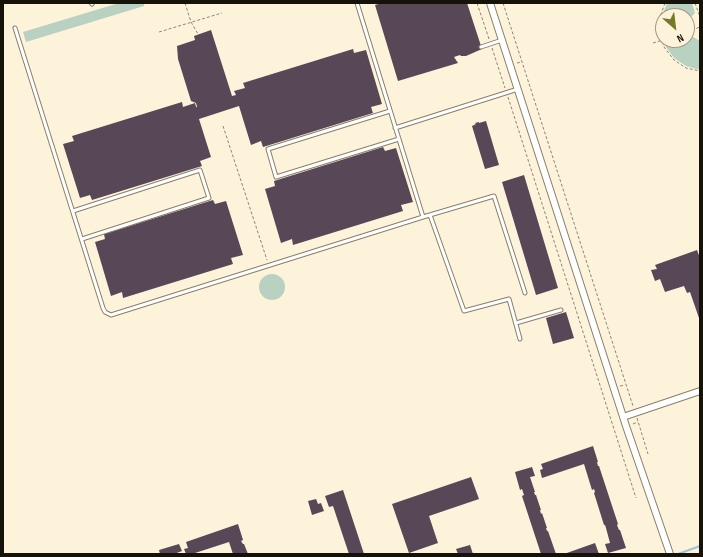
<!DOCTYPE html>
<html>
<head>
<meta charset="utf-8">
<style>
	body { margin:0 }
	#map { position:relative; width:703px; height:557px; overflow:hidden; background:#fdf3db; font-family:"Sofia Sans Condensed",sans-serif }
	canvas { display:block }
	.frame { position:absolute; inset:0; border:4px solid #15120a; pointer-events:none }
	.north { position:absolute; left:655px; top:8px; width:40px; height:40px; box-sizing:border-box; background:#fdf3db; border:1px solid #a09987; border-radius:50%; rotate:152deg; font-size:11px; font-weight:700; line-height:16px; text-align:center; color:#15120a }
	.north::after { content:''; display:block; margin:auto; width:14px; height:18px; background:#727c28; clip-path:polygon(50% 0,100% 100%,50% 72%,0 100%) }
</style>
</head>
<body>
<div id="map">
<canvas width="703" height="557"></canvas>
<div class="frame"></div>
<div class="north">N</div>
</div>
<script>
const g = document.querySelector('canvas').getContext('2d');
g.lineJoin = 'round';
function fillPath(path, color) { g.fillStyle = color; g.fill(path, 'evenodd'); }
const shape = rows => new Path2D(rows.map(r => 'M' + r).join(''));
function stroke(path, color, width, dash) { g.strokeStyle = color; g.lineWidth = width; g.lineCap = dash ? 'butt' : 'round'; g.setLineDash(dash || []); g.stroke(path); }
fillPath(shape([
	[119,3,144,3,144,6,26,42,23,32],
	[667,3,692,3,695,13,691,17,689,22,689,30,687,30,687,16,663,16,663,38,661,34,661,19],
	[690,32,693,37,700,41,700,70,686,66,674,58,666,47,664,41,668,40,687,40,687,33],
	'259 287a13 13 0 1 1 26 0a13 13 0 1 1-26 0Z'
]), '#b8d1c0');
stroke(shape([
	[678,554,700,546]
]), '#9fc3d6', 2);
fillPath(shape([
	[382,3,467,3,482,49,466,56,461,56,460,55,454,57,458,63,398,81,375,5],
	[211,30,232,96,236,95,234,91,245,88,243,83,353,49,354,53,366,50,382,104,371,107,373,113,263,147,261,141,251,145,239,106,199,119,211,157,200,161,202,166,92,200,90,195,80,198,63,144,74,141,72,136,182,102,183,107,195,103,196,107,197,107,196,103,191,101,178,59,177,46,195,40,194,36],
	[486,121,499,165,485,169,472,126,476,124,475,123,479,122,479,123],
	[383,147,385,151,396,148,413,202,401,205,403,211,293,245,292,239,281,243,265,189,275,186,274,181],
	[524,175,558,288,536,295,502,182],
	[213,200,215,204,226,201,243,255,231,258,233,264,123,298,122,292,111,296,95,242,105,239,104,234],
	[697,250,700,258,700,321,690,292,687,293,684,286,665,292,660,279,655,281,651,270,657,269,655,265],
	[566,312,574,338,553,344,546,318],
	[593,446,598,462,597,462,598,466,599,466,618,524,617,525,619,530,620,530,626,548,608,553,605,544,610,543,606,528,605,525,604,525,594,493,595,492,594,489,592,490,584,464,542,478,540,470,543,469,541,464],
	[532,467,535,476,530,477,535,492,534,492,535,495,536,495,541,510,540,510,541,514,542,513,547,528,546,528,547,531,548,531,556,554,541,554,522,496,524,495,522,489,520,490,515,472],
	[471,477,479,499,429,516,438,543,409,553,392,504],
	[343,490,364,554,349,554,333,506,329,507,325,496],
	[316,499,318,504,321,503,324,511,312,515,308,501],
	[238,524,243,540,241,541,243,544,244,544,248,554,233,554,229,542,192,554,186,554,184,549,188,548,186,542],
	[595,543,599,554,564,554],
	[179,544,182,551,174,554,160,554,159,550],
	[470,545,473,554,458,554,456,549]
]), '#574757');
const lane = shape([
	[91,3,92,4],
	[15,28,103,308,105,312,111,315,423,217,357,3],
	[481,47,502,40],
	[390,111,268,149,276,177,399,139],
	[395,128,518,89],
	[73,211,200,170,209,198,82,239],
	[430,215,464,311,509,299,520,339],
	[423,217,494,196,525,293],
	[516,323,561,310]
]);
const street = shape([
	[490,3,626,426,670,554],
	[623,417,700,391]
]);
stroke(lane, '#877f69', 5);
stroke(street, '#877f69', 8);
stroke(shape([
	[150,3,151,3],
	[185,3,191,22,198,34],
	[477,3,489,39],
	[503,3,633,406],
	[665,3,660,17,660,32,664,47,674,60,686,68,700,71],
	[695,3,700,17],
	[159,32,222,13],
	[687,32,700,27],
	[653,43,663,40],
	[492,48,505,88],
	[517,63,521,62],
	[508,97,636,498],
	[223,126,267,260],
	[620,386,625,385],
	[637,418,648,454],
	[633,424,638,422]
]), '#8b8575', 1, [3, 2]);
stroke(lane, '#fff', 3);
stroke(street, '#fff', 6);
</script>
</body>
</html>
